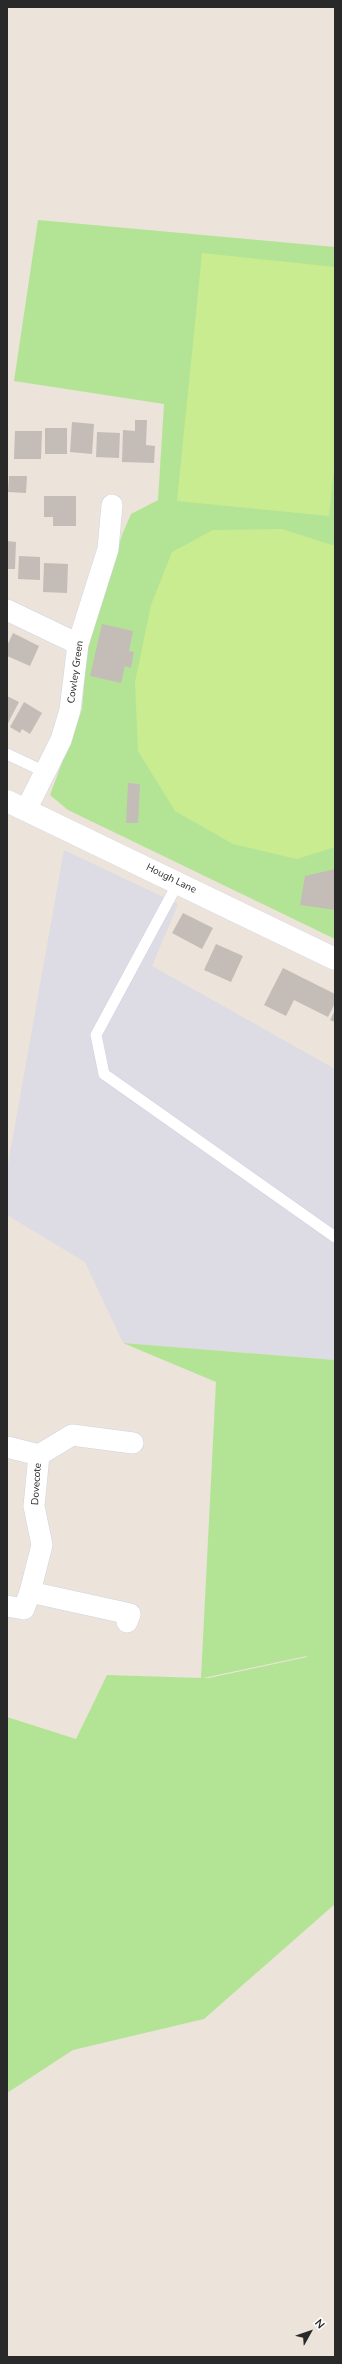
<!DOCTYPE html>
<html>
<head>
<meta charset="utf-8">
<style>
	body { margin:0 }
	#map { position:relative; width:342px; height:2364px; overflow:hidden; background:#ece3da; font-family:"Nunito Sans",sans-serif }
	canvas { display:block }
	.frame { position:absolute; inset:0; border:8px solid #292929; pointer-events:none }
	.north { position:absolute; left:290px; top:2312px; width:40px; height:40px; -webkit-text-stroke:3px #fff; paint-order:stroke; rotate:50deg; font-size:11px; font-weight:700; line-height:16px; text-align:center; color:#292929 }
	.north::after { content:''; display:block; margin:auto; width:14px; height:18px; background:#292929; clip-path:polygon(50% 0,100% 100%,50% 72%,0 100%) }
</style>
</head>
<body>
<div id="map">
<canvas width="342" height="2364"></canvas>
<div class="frame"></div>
<div class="north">N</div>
</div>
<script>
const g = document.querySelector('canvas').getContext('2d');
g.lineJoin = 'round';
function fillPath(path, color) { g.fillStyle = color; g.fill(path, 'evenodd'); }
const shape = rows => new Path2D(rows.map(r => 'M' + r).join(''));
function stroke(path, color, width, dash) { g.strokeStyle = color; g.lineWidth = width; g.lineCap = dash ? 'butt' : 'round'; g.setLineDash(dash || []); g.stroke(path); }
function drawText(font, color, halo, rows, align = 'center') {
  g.font = font + ' "Nunito Sans",sans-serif'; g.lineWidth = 3; g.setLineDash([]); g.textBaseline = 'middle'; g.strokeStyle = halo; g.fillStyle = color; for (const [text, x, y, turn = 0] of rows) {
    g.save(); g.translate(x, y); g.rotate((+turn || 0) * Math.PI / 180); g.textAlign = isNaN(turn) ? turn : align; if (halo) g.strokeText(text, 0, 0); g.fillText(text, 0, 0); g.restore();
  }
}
fillPath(shape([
	[64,850,178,904,152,966,335,1069,335,1360,123,1343,85,1262,7,1215,7,1170]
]), '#dddbe4');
fillPath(shape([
	[38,220,335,247,335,939,68,810,50,795,82,709,87,649,122,535,131,514,158,500,164,404,14,381],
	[123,1343,335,1360,335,1904,204,2019,73,2050,7,2093,7,1717,76,1739,107,1675,201,1678,216,1382],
	[307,1657,209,1678,203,1678,307,1656]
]), '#b3e495');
fillPath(shape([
	[202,253,335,267,335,458,329,516,177,501],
	[282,529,335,546,335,847,297,859,233,844,175,811,138,751,135,682,151,605,172,552,213,530]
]), '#c9ec90');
fillPath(shape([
	[135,420,147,420,146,445,155,446,154,463,122,462,123,430,135,431],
	[72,422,94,424,92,454,70,452],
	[45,428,67,428,67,454,45,454],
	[15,431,42,431,41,459,14,459],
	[97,432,120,433,119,458,96,457],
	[9,476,27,476,26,493,8,492],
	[44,496,76,496,76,526,53,526,53,517,44,517],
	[7,541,16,542,15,569,7,569],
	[19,556,40,557,40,580,18,579],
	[44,563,68,564,67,593,43,592],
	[102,624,133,631,129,651,134,652,131,668,125,666,121,683,90,676],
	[13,633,39,646,30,666,7,656,7,646],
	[7,696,19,702,7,725],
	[24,702,42,713,30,734,22,729,20,733,10,727],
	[128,783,140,784,138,823,126,823],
	[335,869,335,910,300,905,305,876],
	[183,913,213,928,202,949,172,933],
	[216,944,243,956,231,982,204,970],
	[283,968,335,994,335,1003,328,1017,294,1000,286,1016,264,1005],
	[335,1010,335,1022,330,1020]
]), '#c4bdb7');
const lane = shape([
	[7,754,45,772],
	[178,883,96,1035,104,1074,335,1237]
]);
const street = shape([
	[7,610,78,644],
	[26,810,61,740,70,710,78,644,108,549,112,505],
	[7,1447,39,1455],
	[39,1455,34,1506,42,1545,30,1592,130,1614,127,1622],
	[39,1455,72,1435,133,1443],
	[7,1606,24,1609,30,1592]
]);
const secondary = shape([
	[7,801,335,959]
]);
stroke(lane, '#cfd4e2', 12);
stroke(street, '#cfd4e2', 22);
stroke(secondary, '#cfd4e2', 23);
stroke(lane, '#fff', 11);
stroke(street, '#fff', 21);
stroke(secondary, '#fff', 22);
drawText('10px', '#292929', '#fff', [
	["Cowley Green",76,672,-82],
	["Hough Lane",171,879,26],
	["Dovecote",37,1484,-86]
]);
</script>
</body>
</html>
